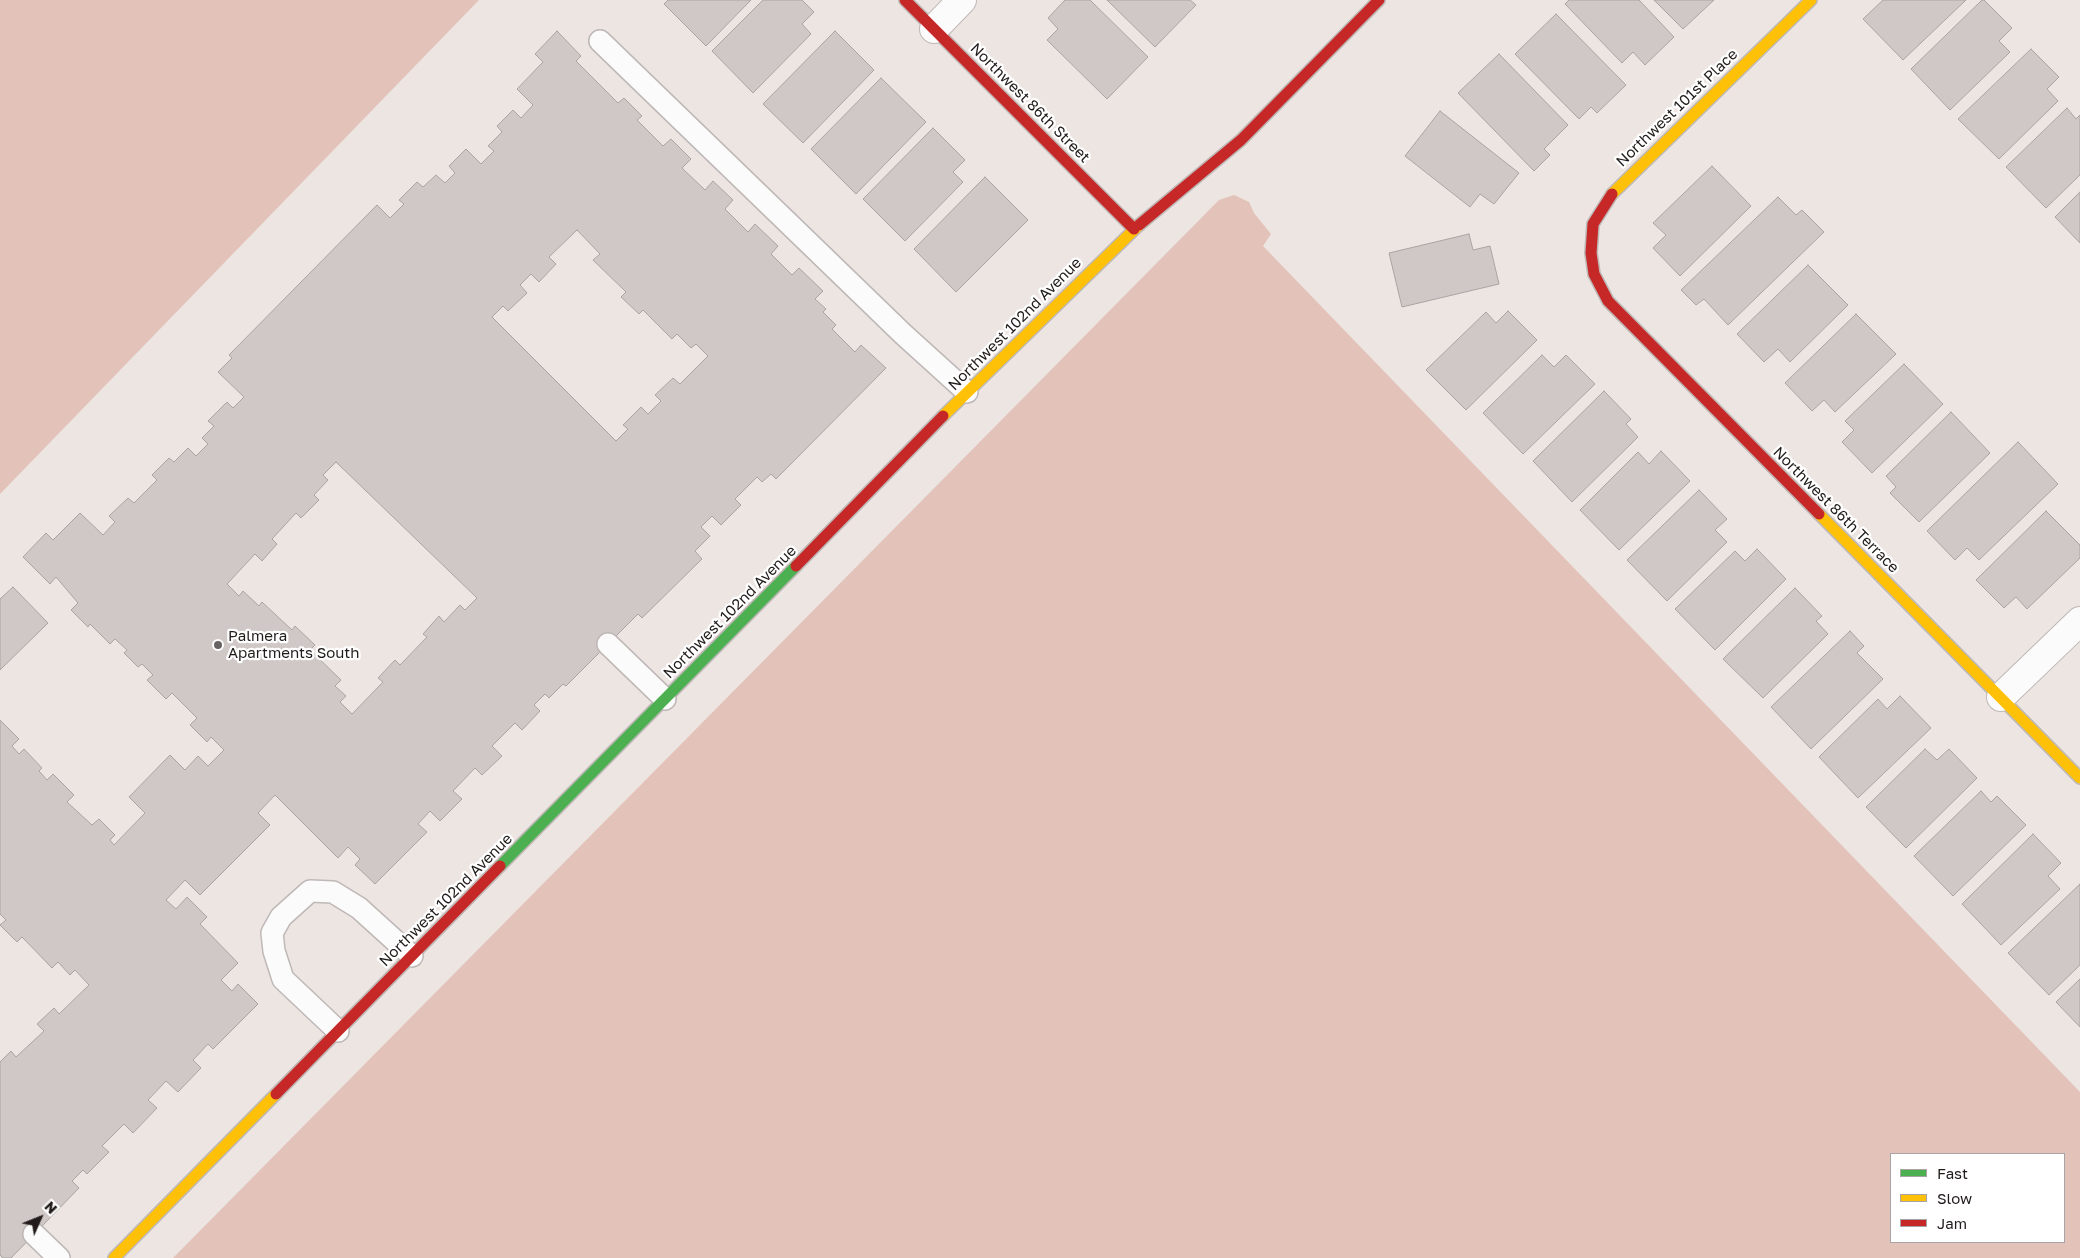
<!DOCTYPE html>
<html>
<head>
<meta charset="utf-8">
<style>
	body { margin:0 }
	#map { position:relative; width:2080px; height:1258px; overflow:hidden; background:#ede5e2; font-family:"Golos Text",sans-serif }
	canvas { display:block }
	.legend { position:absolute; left:1890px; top:1153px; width:175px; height:90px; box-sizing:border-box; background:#fff; border:1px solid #a6a4a4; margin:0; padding:6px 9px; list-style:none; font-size:15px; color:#211c1b }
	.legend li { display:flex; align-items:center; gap:10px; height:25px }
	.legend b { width:25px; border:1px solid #a6a4a4 }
	.north { position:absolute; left:15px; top:1193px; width:50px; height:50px; -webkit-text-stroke:4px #fff; paint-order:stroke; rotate:46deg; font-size:14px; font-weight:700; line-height:20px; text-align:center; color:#211c1b }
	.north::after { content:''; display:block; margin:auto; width:18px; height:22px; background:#211c1b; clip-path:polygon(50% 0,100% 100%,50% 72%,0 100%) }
</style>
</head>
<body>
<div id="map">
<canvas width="2080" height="1258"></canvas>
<ul class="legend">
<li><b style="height:6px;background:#4caf50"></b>Fast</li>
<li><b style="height:6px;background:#ffc107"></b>Slow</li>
<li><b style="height:6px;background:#c62828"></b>Jam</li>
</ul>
<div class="north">N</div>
</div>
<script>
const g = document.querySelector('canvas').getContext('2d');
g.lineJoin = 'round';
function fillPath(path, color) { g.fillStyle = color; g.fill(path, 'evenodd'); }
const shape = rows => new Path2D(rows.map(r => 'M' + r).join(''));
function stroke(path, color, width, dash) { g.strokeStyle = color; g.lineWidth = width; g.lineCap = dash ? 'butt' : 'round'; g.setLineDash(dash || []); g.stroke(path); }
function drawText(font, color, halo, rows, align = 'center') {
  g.font = font + ' "Golos Text",sans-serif'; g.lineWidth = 4.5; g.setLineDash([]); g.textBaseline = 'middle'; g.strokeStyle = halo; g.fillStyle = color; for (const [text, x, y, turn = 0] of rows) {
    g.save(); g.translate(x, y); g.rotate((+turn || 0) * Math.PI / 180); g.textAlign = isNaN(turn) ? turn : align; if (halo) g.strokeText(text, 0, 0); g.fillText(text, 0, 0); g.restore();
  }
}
fillPath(shape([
	[0,0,479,0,0,494],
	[1234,195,1249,202,1254,213,1271,234,1263,246,2080,1092,2080,1258,173,1258,1219,200],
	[2064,1154,2064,1242,1891,1242,1891,1154]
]), '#e2c2b9');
const building = shape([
	[668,0,751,0,706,46,664,4,668,0],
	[763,0,802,0,814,12,802,24,811,34,753,93,712,51,763,0],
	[1065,0,1090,0,1148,57,1107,99,1047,40,1058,29,1048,18,1065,0],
	[1107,0,1190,0,1196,5,1155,47,1107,0],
	[1569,0,1639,0,1674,37,1645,65,1633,52,1622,63,1565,4,1569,0],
	[1654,0,1714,0,1683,29,1654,0],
	[1883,0,1966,0,1903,60,1863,19,1883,0],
	[1982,0,1984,0,2012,28,1999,41,2010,52,1950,110,1911,69,1982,0],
	[1556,14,1626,85,1597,113,1591,107,1579,119,1515,54,1556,14],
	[557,31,581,56,576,61,618,103,624,98,642,116,637,120,663,146,671,139,691,159,682,168,705,190,713,181,733,200,725,209,748,232,755,224,778,246,771,254,792,275,799,268,823,291,815,299,826,309,823,312,836,325,832,329,855,352,861,345,886,368,776,479,771,474,762,482,757,477,735,499,741,505,721,525,712,516,701,527,710,536,695,551,702,559,642,618,638,614,566,686,563,684,549,698,545,694,534,705,540,711,522,730,515,723,492,746,502,756,482,775,475,768,453,791,462,799,440,821,430,811,418,824,427,832,375,884,355,865,360,859,348,847,338,858,275,795,258,813,270,825,200,895,185,880,166,900,176,909,187,897,207,917,200,924,238,963,221,980,232,991,238,984,258,1004,213,1049,208,1044,193,1060,201,1068,178,1092,166,1081,148,1100,157,1108,133,1133,124,1124,102,1146,109,1152,87,1174,83,1170,72,1181,79,1188,11,1258,3,1258,0,1255,0,1062,11,1051,16,1057,44,1031,37,1024,54,1008,59,1014,89,985,75,970,70,975,58,962,52,968,22,937,17,942,0,925,6,920,0,914,0,720,19,739,12,746,19,754,24,749,42,768,39,771,47,780,53,774,74,795,67,802,92,825,99,819,115,835,110,840,114,845,145,813,129,797,170,755,185,770,198,756,208,766,224,750,211,737,207,742,190,725,197,718,172,693,166,699,147,680,153,675,142,664,138,667,124,653,127,650,115,639,110,644,90,624,88,627,71,610,78,603,56,577,50,584,23,557,46,533,53,540,80,513,103,535,115,522,109,516,128,498,134,503,157,480,152,475,169,458,174,462,188,448,196,456,208,444,202,438,214,426,208,421,227,402,233,408,244,397,218,372,232,358,229,355,377,205,390,218,404,204,399,200,417,182,423,187,436,175,445,183,455,173,449,166,466,149,481,164,494,151,488,146,502,132,497,126,513,110,521,118,533,105,517,89,543,62,535,54,557,31],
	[577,230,600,254,593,260,626,292,621,297,639,314,643,310,672,339,677,334,691,348,696,344,708,356,680,384,673,378,655,395,661,401,648,414,641,407,623,425,628,429,616,441,492,317,503,306,508,311,527,293,520,285,531,274,539,282,556,264,549,257,577,230],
	[336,462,477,598,465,610,460,605,444,622,439,616,423,634,427,637,400,665,395,660,378,678,383,682,352,714,340,702,346,696,335,686,341,680,310,650,315,645,295,626,292,630,262,602,259,606,243,591,239,596,227,584,255,554,262,561,277,544,272,539,296,513,301,518,319,500,314,495,328,480,323,475,336,462],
	[835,31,874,70,803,143,763,104,835,31],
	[2031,49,2059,77,2047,89,2058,101,1999,159,1958,119,2031,49],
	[1499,54,1568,125,1544,149,1550,155,1534,171,1458,93,1499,54],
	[881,78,926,122,856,194,811,149,881,78],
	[2067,108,2076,119,2080,115,2080,175,2046,208,2006,167,2067,108],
	[1440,111,1519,173,1494,204,1480,194,1470,207,1405,156,1440,111],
	[933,128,965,160,953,172,963,182,905,241,863,199,933,128],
	[1712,166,1751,206,1680,276,1653,248,1666,235,1653,223,1712,166],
	[985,177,1028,220,956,292,914,249,985,177],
	[2080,192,2080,243,2055,217,2080,192],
	[1778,197,1796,215,1802,210,1824,232,1728,325,1704,299,1696,305,1681,290,1778,197],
	[1469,234,1473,250,1490,246,1499,284,1402,307,1389,253,1469,234],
	[1808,265,1848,305,1790,362,1778,349,1764,362,1737,334,1808,265],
	[1508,311,1537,340,1466,410,1426,370,1486,312,1496,323,1508,311],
	[1856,314,1896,354,1835,412,1824,400,1812,411,1785,383,1856,314],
	[1542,355,1554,367,1566,355,1595,384,1523,454,1483,413,1542,355],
	[1904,364,1943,404,1872,473,1842,442,1854,430,1845,421,1904,364],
	[1604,391,1631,419,1626,424,1638,437,1572,502,1533,461,1604,391],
	[1951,412,1990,453,1919,522,1890,493,1896,487,1886,476,1951,412],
	[2018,442,2058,484,1979,560,1967,548,1955,560,1927,531,2018,442],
	[1661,451,1690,481,1619,550,1580,510,1638,452,1649,464,1661,451],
	[1699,490,1727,519,1715,530,1727,542,1667,601,1627,560,1699,490],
	[2046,511,2080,545,2080,558,2027,609,2016,597,2004,608,1976,580,2046,511],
	[1757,549,1786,579,1715,650,1675,609,1735,551,1745,561,1757,549],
	[13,587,48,623,0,670,0,599,13,587],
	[1795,588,1822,616,1816,621,1828,634,1763,698,1723,659,1795,588],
	[1850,631,1864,646,1857,653,1883,679,1811,749,1771,707,1850,631],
	[1900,696,1931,728,1858,798,1819,757,1878,699,1887,709,1900,696],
	[1925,749,1937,760,1949,749,1977,778,1906,848,1866,807,1925,749],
	[1981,791,1991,802,1997,796,2026,825,1953,896,1914,856,1981,791],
	[2033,834,2061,863,2048,876,2060,889,2001,945,1962,904,2033,834],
	[2080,884,2080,965,2049,995,2008,953,2080,884],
	[2080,979,2080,1027,2056,1002,2080,979]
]);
fillPath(building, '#cfc8c6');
stroke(building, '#a9a4a2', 1);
const lane = shape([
	[600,41,903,334,967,392],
	[608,644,665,699],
	[338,1031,283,979,274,951,272,933,281,917,310,891,333,892,359,908,412,956],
	[34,1234,59,1258]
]);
const street = shape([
	[934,29,962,0],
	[2001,697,2080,621]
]);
const fast = shape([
	[500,866,796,566]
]);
const slow = shape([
	[1612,194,1811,0],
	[943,416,1139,225],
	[1819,514,2080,778],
	[114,1258,276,1094]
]);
const jam = shape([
	[905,0,1134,229],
	[1612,194,1593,224,1591,253,1594,274,1608,301,1819,514],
	[1139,225,1241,140,1379,0],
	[796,566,943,416],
	[276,1094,500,866]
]);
stroke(lane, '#beb8b6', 24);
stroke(street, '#beb8b6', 30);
stroke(fast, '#beb8b6', 14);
stroke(slow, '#beb8b6', 14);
stroke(jam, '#beb8b6', 14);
stroke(lane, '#fcfbfb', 21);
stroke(street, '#fcfbfb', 28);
stroke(fast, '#4caf50', 11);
stroke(slow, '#ffc107', 11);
stroke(jam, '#c62828', 11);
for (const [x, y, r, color] of [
	[218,645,5,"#686261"]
]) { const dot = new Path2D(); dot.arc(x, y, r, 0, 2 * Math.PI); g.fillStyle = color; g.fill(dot); stroke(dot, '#fff', 2); }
drawText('15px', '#211c1b', '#fff', [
	["Northwest 86th Street",1030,103,45],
	["Northwest 101st Place",1677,108,-44],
	["Northwest 102nd Avenue",1015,324,-45],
	["Northwest 86th Terrace",1836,510,45],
	["Northwest 102nd Avenue",730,612,-45],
	["Northwest 102nd Avenue",446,900,-45]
]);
drawText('15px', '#211c1b', '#fff', [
	["Palmera",228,636],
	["Apartments South",228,653]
], 'left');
</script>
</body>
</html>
